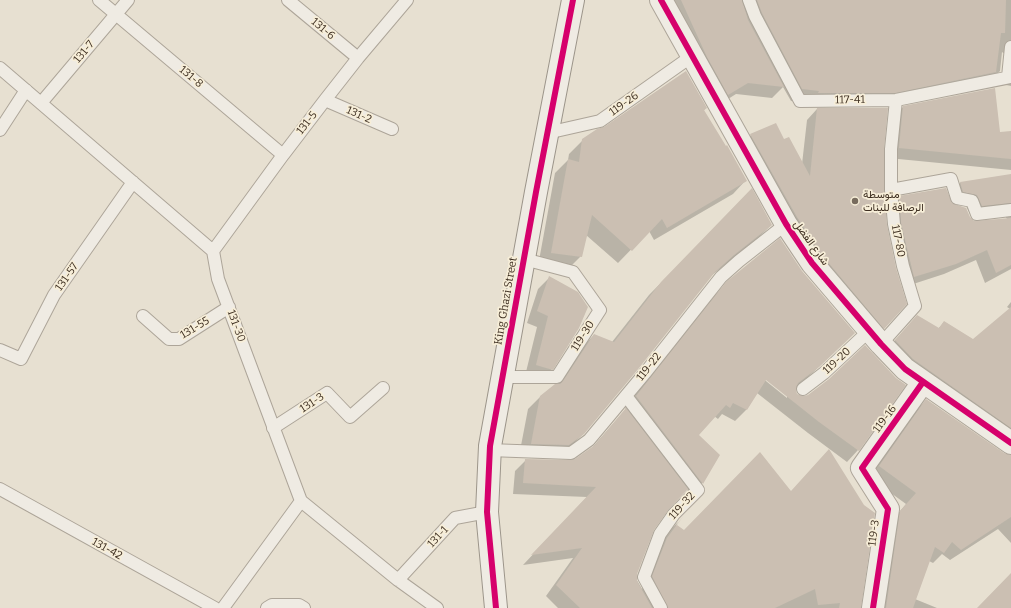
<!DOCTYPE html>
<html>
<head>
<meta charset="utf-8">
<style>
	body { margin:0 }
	canvas { display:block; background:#e7e0d1 }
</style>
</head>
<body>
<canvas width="1011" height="608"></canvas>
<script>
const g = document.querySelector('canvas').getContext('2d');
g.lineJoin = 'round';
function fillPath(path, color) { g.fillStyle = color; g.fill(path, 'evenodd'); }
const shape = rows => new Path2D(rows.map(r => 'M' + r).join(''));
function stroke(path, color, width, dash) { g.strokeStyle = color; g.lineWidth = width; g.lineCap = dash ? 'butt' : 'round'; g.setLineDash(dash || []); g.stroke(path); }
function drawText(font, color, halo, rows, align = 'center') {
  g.font = font + ' Bitter,Vazirmatn,serif'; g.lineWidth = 3.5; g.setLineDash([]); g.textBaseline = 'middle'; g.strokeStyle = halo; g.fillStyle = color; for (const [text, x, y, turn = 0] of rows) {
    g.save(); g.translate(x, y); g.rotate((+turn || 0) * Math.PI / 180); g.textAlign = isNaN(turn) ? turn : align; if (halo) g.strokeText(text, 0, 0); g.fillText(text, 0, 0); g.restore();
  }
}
fillPath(shape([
	[664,0,1011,0,1011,86,1006,85,1005,84,1006,55,1002,52,1000,71,989,82,883,104,808,103,791,101,783,87,772,98,736,94,717,106],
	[903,107,999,133,1011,132,1011,170,888,158,893,118],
	[706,108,703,111,746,180,733,194,654,240,649,231,618,263,586,235,581,256,568,269,538,266,555,173,568,160,569,154,583,140],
	[817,109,882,149,884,328,874,338,741,146,751,135,784,141,802,164,807,120],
	[1011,175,1011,269,985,283,976,260,944,274,904,287,889,208,900,197,952,207,953,205,967,209,966,209,969,218,974,222,1007,219,1004,214,999,213,971,216,966,206,952,202,950,194,960,183],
	[752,190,771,225,759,237,711,276,583,434,570,447,556,457,519,456,528,409,541,396,558,384,582,347,594,335,612,342,649,295],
	[802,272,854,333,807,378,796,387,794,390,797,395,804,398,895,378,904,385,858,450,847,462,808,433,757,393,746,410,735,421,722,414,718,419,714,416,697,435,719,455,702,483,691,494,687,489,668,508,653,529,635,577,642,589,656,549,669,531,678,522,676,526,684,532,860,608,558,608,546,596,573,558,523,565,587,497,513,494,515,471,526,460,571,462,576,460,591,449,626,409,625,408,715,295,727,283],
	[763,376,787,395,787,398,761,377],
	[549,278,552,369,541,380,525,376,537,327,527,323,538,289],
	[1011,302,1011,447,885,351,917,317,938,329,944,322,973,341,1010,309,1007,307],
	[926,400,1004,454,1011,456,1011,543,998,529,950,560,942,554,933,563,929,561,915,599,937,608,877,608,890,523,906,504,869,477,916,411]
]), '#0003');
fillPath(shape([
	[681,0,742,0,748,20,784,87,748,83,728,95,707,57],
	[757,0,1006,0,1005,33,1001,33,996,72,895,93,818,93,819,91,802,89,762,13],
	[686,71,707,108,704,110,726,146,727,145,747,181,667,228,662,219,632,251,592,215,582,257,551,253,568,159,579,162,582,139,597,129,604,127],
	[995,88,1000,132,1011,131,1011,159,899,148,903,106],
	[817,108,888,108,884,149,884,191,887,225,896,268,907,304,884,329,822,255,797,217,750,134,776,123,784,139,789,137,810,176],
	[1011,174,1011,203,982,206,977,195,963,192,960,182],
	[752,188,772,225,734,255,715,272,639,368,584,434,569,445,531,444,540,396,555,384,560,384,563,381,594,334,614,342,661,282],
	[946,188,952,203,966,208,970,217,974,221,1011,218,1011,265,996,273,987,250,956,264,914,277,901,223,899,196],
	[780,238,802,271,855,333,819,367,798,383,796,390,797,394,804,396,808,395,829,379,865,345,896,378,906,385,859,451,819,422,766,380,747,410,733,403,730,408,726,405,699,435,720,455,703,484,636,396,726,282],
	[549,276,578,292,588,307,579,328,553,370,536,365,548,316,537,311],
	[1011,307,1011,428,913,359,895,340,917,315,939,328,944,321,973,339],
	[926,399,1004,453,1011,455,1011,517,961,550,952,542,944,553,935,547,913,608,886,608,900,511,916,493,879,466],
	[626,408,688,489,669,509,654,530,637,574,637,581,652,608,580,608,556,585,582,548,531,555,596,487,523,483,525,459,571,460,575,459,595,445],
	[829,449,864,505,875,513,861,608,839,608,840,603,818,605,815,589,775,608,668,608,652,576,667,538,684,515,677,525,684,530,760,452,791,491],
	[1011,573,1011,608,977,608]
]), '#cbbfb2');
const lane = shape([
	[99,0,283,155],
	[288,0,358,58],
	[749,0,755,16,800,101,896,100,1011,77],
	[0,68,213,251,218,279,301,501,398,580,437,608],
	[1008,77,1011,47],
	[325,100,392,129],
	[41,103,128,0],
	[0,130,26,90],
	[547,133,600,121,692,56],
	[891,190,951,179,957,198,972,201,977,214,1011,210],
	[213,251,283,155,325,100,358,58,407,0],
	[143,316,169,339,179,339,229,307],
	[881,344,915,306,903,266,894,224,891,190,891,149,896,100],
	[0,350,21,359,54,295,133,182],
	[502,377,557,377,600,310,573,272,524,259],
	[803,389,824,373,870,330],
	[626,396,698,490,674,514,660,534,644,577,661,608],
	[273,428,327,393,350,417,383,388],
	[489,450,571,453,589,440,645,373,721,277,739,261,786,224],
	[0,489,215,608],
	[398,580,455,518,487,512],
	[223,608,301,501],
	[267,608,272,605,299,605,304,608]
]);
const street = shape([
	[661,0,786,224,812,263,881,344,905,369,1011,443],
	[873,608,888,509,862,468,923,382]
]);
const secondary = shape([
	[496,608,487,512,490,446,536,192,573,0]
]);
stroke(lane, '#ada599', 14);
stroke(street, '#ada599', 24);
stroke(secondary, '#9c958a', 24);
stroke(lane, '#efebe3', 12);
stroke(street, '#efebe3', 22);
stroke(secondary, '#efebe3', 22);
stroke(shape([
	[661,0,786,224,812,263,881,344,905,369,1011,443],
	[496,608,487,512,490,446,536,192,573,0],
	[873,608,888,509,862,468,923,382]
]), '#d6006c', 6);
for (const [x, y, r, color] of [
	[855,201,4,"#786c5e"]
]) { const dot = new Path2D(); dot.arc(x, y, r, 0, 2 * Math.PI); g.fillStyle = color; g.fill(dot); stroke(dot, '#f7eed8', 1.5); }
drawText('11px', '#3d2e20', '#f7eed8', [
	["131-6",323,29,40],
	["131-7",84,52,-50],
	["131-8",191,77,40],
	["117-41",850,100,-1],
	["119-26",624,104,-35],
	["131-2",359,115,24],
	["131-5",307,123,-52],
	["117-80",898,241,79],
	["شارع الفضل",811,243,54],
	["131-57",67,277,-55],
	["King Ghazi Street",506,301,-80],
	["131-30",236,326,70],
	["131-55",195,328,-31],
	["119-30",583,336,-58],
	["119-20",837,361,-43],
	["119-22",649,367,-52],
	["131-3",312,403,-33],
	["119-16",885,419,-53],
	["119-32",682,506,-48],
	["119-3",874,533,-82],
	["131-1",438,537,-47],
	["131-42",107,549,29]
]);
drawText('11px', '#3d2e20', '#f7eed8', [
	["متوسطة",863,195],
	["الرصافة للبنات",863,208]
], 'left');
</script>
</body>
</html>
